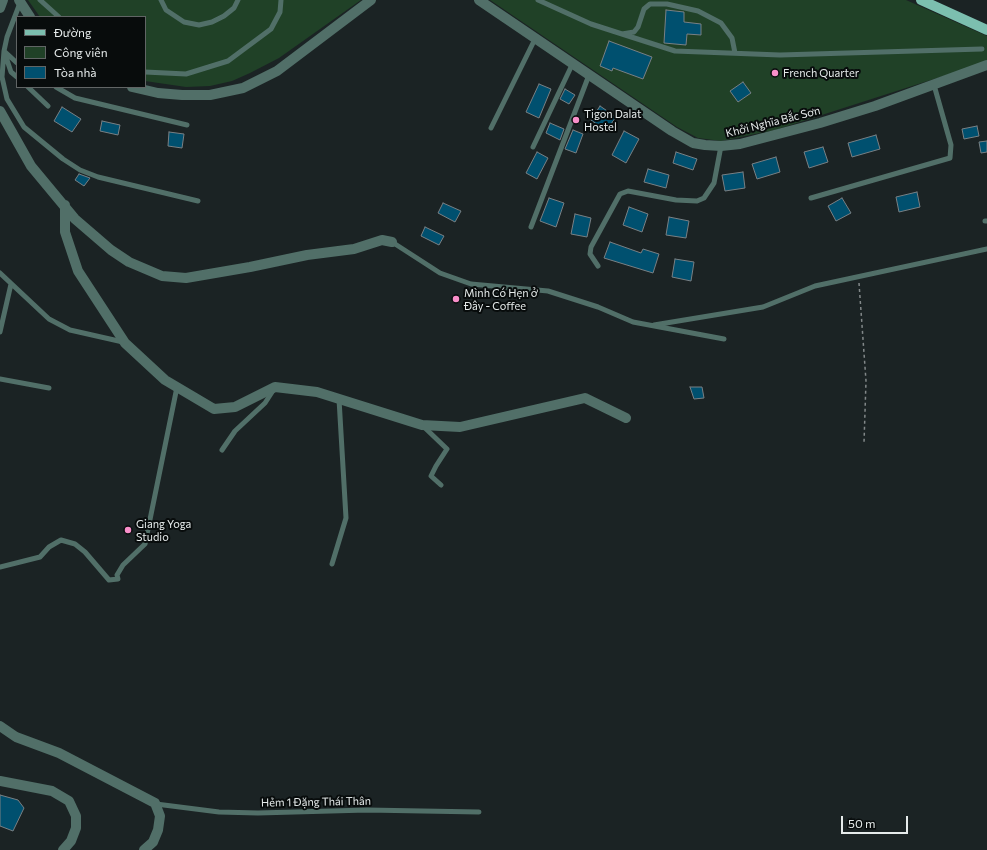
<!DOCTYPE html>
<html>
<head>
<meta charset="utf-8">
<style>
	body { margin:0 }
	#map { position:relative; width:987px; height:850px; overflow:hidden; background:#1b2324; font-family:Commissioner,sans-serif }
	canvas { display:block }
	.legend { position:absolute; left:16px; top:16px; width:130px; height:72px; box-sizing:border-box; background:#080c0c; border:1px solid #616565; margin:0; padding:5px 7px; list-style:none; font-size:12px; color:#e6ebeb }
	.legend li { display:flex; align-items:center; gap:8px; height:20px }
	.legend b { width:20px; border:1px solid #616565 }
	.scale { position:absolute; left:841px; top:816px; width:67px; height:18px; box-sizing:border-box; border:2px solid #e6ebeb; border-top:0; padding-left:5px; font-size:12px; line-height:14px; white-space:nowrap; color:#e6ebeb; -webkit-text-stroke:3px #080c0c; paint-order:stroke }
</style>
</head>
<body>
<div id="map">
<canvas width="987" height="850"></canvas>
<ul class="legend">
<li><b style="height:5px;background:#7cbfaf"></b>Đường</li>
<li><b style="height:11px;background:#204127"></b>Công viên</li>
<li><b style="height:11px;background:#00506f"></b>Tòa nhà</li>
</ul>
<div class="scale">50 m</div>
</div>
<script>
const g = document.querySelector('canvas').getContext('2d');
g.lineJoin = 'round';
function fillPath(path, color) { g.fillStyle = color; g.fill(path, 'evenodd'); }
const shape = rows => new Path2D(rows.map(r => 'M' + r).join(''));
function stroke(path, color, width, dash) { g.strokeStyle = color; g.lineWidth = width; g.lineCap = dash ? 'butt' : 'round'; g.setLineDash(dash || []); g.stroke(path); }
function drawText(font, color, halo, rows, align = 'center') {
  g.font = font + ' Commissioner,sans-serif'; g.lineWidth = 4; g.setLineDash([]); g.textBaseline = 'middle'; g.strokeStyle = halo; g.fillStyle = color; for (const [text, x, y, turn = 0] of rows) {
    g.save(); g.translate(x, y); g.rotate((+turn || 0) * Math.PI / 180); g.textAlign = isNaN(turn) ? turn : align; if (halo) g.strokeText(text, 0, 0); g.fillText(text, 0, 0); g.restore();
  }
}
fillPath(shape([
	[28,0,361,0,279,58,250,73,232,81,210,86,186,87,145,81,145,17,40,17],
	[490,0,906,0,987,36,987,62,775,130,721,141,698,138,677,127]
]), '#204127');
const building = shape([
	[666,10,684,12,684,22,701,24,701,35,687,34,686,45,664,43,666,10],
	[609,41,652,57,643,79,613,68,612,71,600,66,609,41],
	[743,82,751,93,738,102,730,91,743,82],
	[539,84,551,89,539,118,526,112,539,84],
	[565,89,575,95,569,104,560,99,565,89],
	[600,106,616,117,606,131,591,120,600,106],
	[62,107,81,119,72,132,54,121,62,107],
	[102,121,120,125,118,135,100,131,102,121],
	[550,123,564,129,560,140,546,133,550,123],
	[977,126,979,136,964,139,962,129,977,126],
	[573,130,583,134,576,153,565,149,573,130],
	[624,131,639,139,626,163,612,155,624,131],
	[169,132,184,134,182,148,168,146,169,132],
	[876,135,880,149,852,157,848,143,876,135],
	[987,141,987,152,981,153,979,142,987,141],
	[823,147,828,162,809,168,804,152,823,147],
	[537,152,548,158,537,179,526,173,537,152],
	[676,152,697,159,693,170,673,163,676,152],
	[776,157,780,172,757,179,752,164,776,157],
	[648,169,669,175,666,188,644,182,648,169],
	[743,172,745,188,725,191,722,175,743,172],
	[79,174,90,178,84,186,75,180,79,174],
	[917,192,920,207,899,212,896,197,917,192],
	[549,198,564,203,556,227,540,221,549,198],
	[842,198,851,213,836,221,828,206,842,198],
	[443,203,461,211,455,222,438,213,443,203],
	[629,207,648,214,642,232,623,225,629,207],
	[575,214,591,218,587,237,571,234,575,214],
	[669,217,689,221,686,238,666,235,669,217],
	[425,227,444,236,439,245,421,236,425,227],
	[610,242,641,253,643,249,659,254,653,273,604,258,610,242],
	[675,259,694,262,691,281,672,277,675,259],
	[690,387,702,387,704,398,694,399,690,387],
	[0,795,18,800,24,808,13,831,0,826,0,795]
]);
fillPath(building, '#00506f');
stroke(building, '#798084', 1);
stroke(shape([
	[859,283,866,381,864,443]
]), '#828889', 1.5, [3, 3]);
stroke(shape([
	[40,0,59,17],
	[161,0,166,10,184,22,199,25,212,22,224,16,234,8,238,0],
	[538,0,591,24,622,34,634,32,638,27,644,9,650,4,667,4,698,11,721,23,732,38,735,53],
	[622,34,675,51,780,55,982,49],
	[4,51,2,77,7,99,24,127,63,159,80,170,98,177,198,201],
	[5,54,11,72,17,77],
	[17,63,4,51,7,37,20,3],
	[145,72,186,74,228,61,271,29,280,12,281,0],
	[28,87,48,106],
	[56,87,75,98,187,125],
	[491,128,535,39],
	[533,147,572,65],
	[811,198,950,158,951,145,934,85],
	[985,221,987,221],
	[531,227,589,75],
	[392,242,440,273,471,284,548,291,598,307,633,322,724,339],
	[598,266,590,254,591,247,620,194,628,191,676,200,697,201,704,198,714,183,721,146],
	[0,273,49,319,70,330,123,342],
	[654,325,763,307,815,286,987,249],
	[0,332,11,284],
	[0,379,49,388],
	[423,426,447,449,436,466,431,476,441,485],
	[222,450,235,431,265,403,274,389],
	[332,564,346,518,339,399],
	[0,567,40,557,49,547,61,540,75,544,85,552,109,580,118,579,117,575,123,565,145,544,177,387],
	[156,804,219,812,258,813,367,810,479,812]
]), '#516f68', 5);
stroke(shape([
	[0,8,3,0],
	[0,111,31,166,75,219,111,250,129,262,162,276,186,278,250,267,307,255,354,249,382,240,392,242],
	[65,205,65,232,78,271,125,343,165,380,214,409,235,407,275,387,317,392,422,425,460,427,585,398,626,418],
	[0,726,16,737,59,753,155,803,160,816,158,830,153,842,144,850],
	[0,781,52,791,69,801,76,816,76,828,71,841,63,850]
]), '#516f68', 10);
stroke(shape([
	[19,0,30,17],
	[479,0,672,131,693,143,705,145,721,146,740,144,820,123,875,106,987,65],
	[132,87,158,93,182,95,210,95,243,88,277,71,371,0]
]), '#516f68', 10);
stroke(shape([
	[921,0,987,30]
]), '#7cbfaf', 10);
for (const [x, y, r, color] of [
	[775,73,4,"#f98fca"],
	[576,120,4,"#f98fca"],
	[456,299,4,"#f98fca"],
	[128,530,4,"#f98fca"]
]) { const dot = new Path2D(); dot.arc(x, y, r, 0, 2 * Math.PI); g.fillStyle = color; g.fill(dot); stroke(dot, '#080c0c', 1.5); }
drawText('11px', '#e6ebeb', '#080c0c', [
	["French Quarter",783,73],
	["Tigon Dalat",584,114],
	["Hostel",584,127],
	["Mình Có Hẹn ở",464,293],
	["Đây - Coffee",464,306],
	["Giang Yoga",136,524],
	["Studio",136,537]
], 'left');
drawText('11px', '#e6ebeb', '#080c0c', [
	["Khởi Nghĩa Bắc Sơn",773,122,-14],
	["Hẻm 1 Đặng Thái Thân",316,802,-1]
]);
</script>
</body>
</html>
